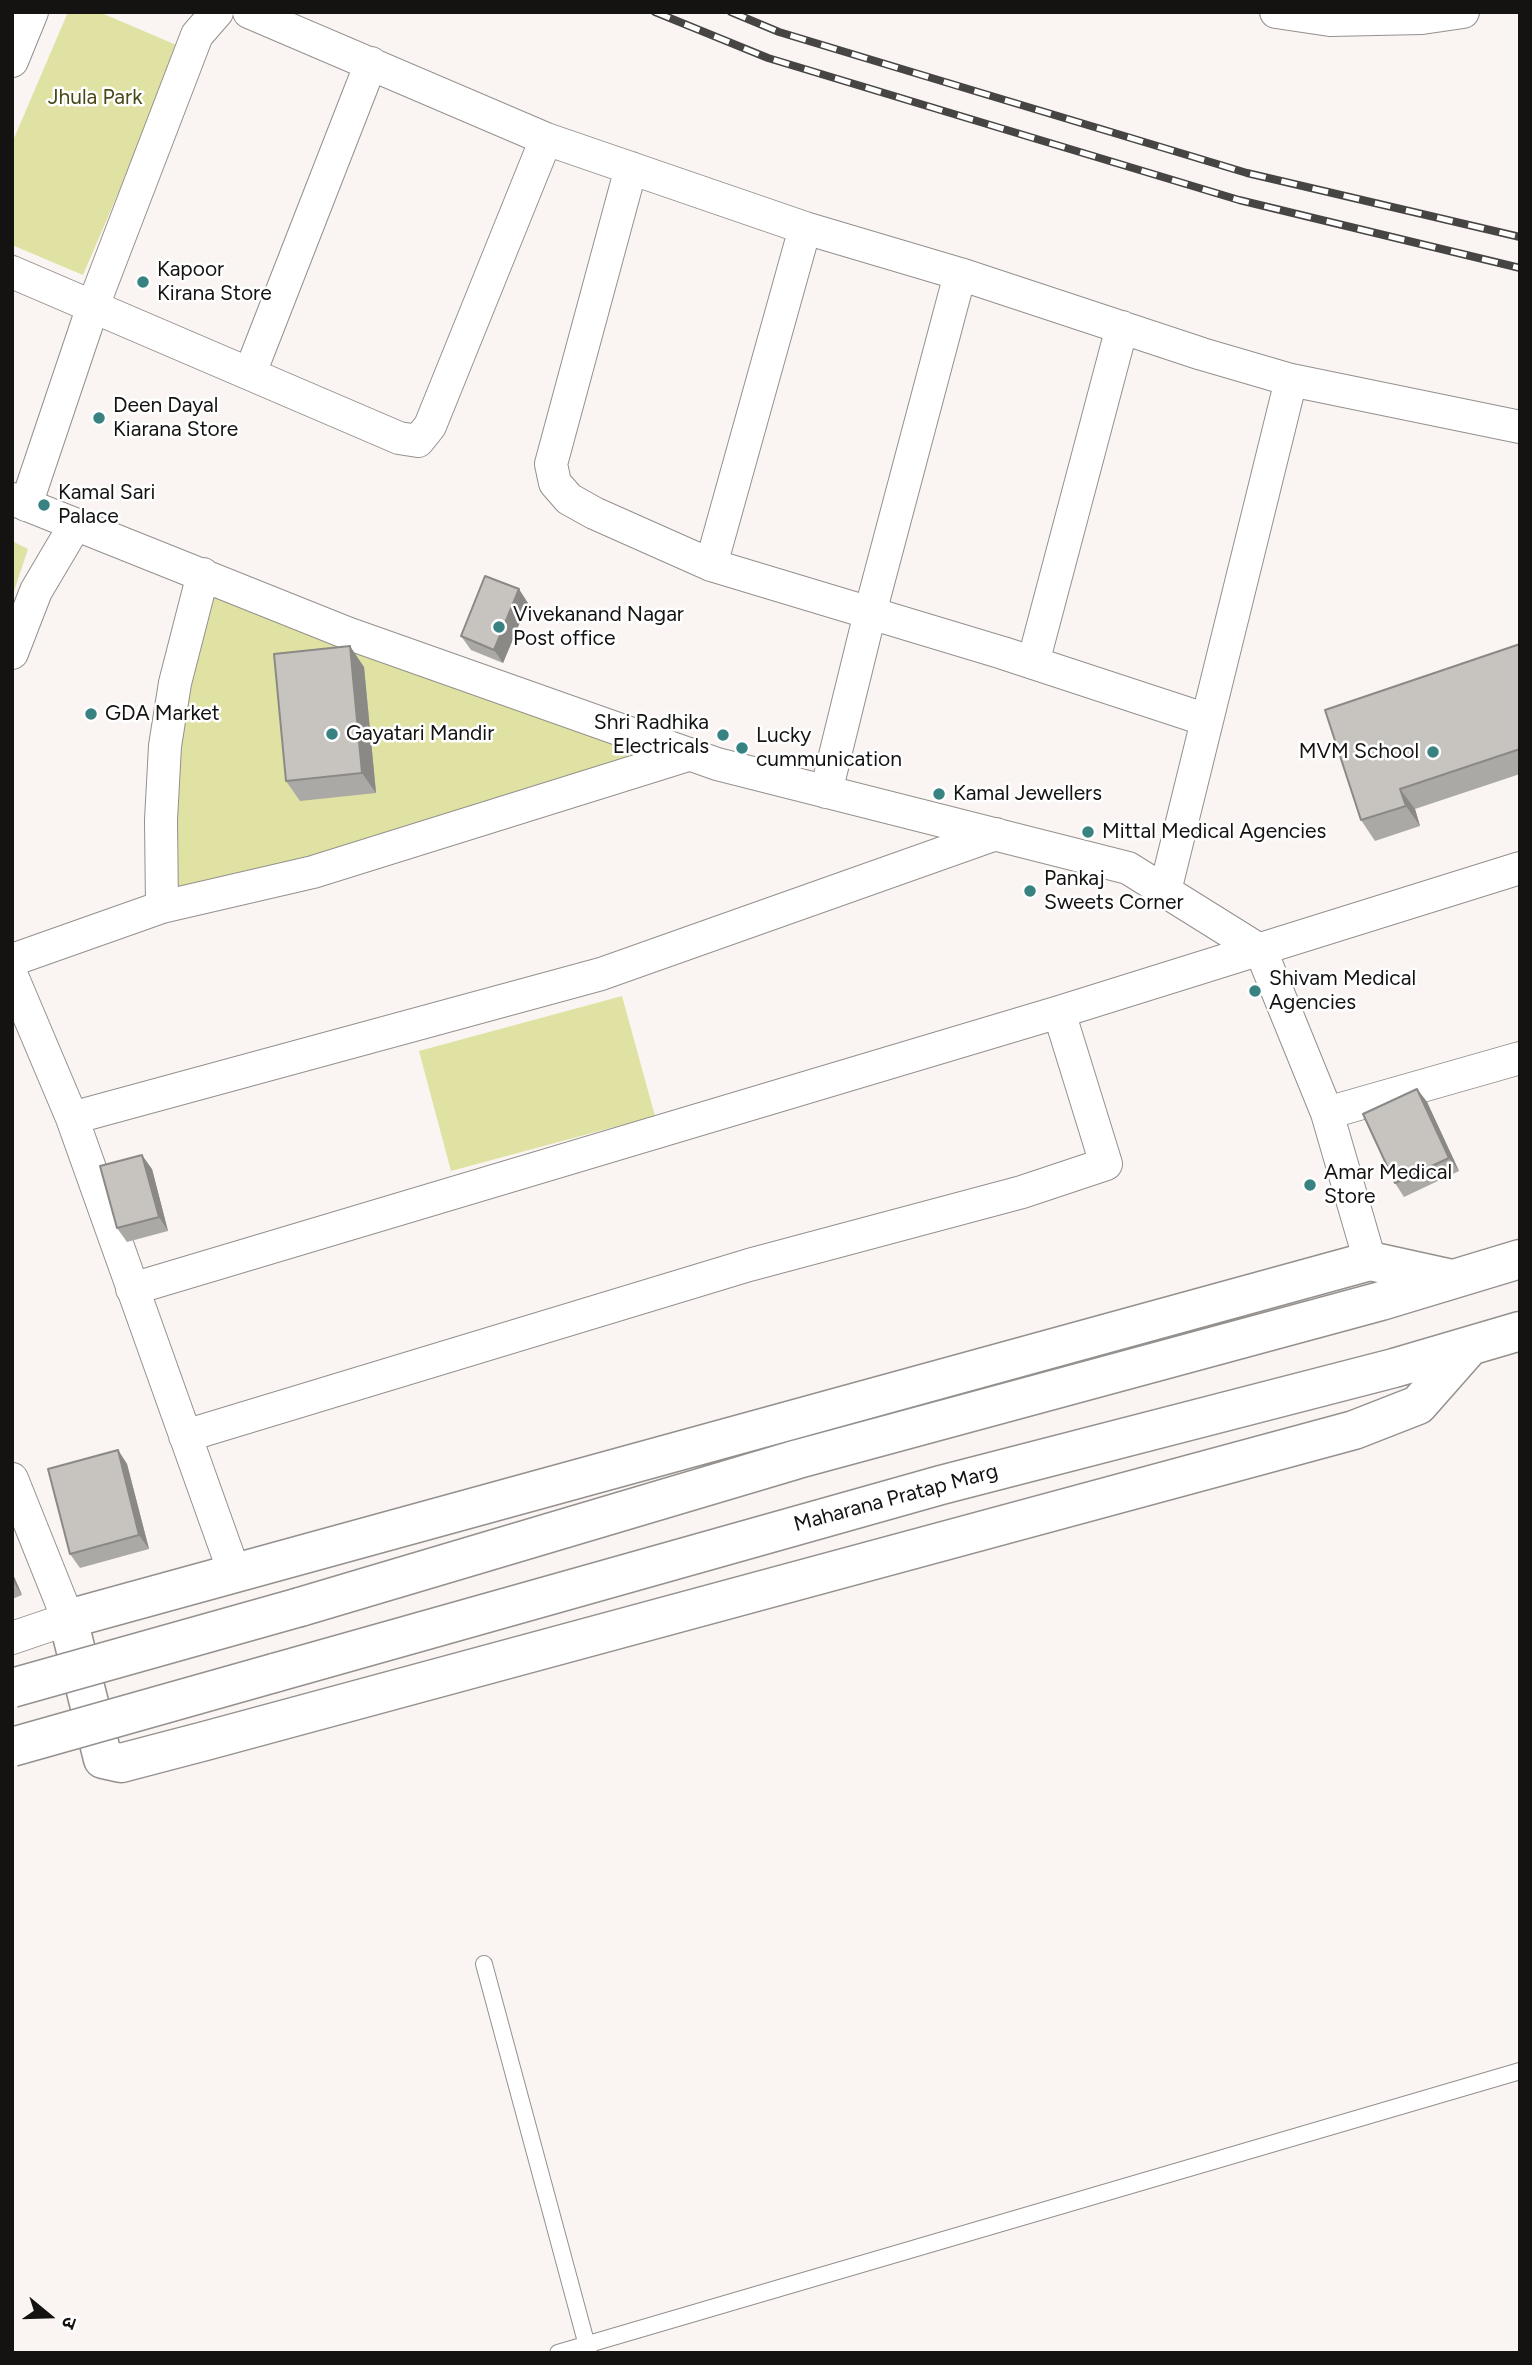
<!DOCTYPE html>
<html>
<head>
<meta charset="utf-8">
<style>
	body { margin:0 }
	#map { position:relative; width:1532px; height:2365px; overflow:hidden; background:#faf5f2; font-family:Figtree,"Noto Sans Devanagari",sans-serif }
	canvas { display:block }
	.frame { position:absolute; inset:0; border:14px solid #151312; pointer-events:none }
	.north { position:absolute; left:14px; top:2281px; width:70px; height:70px; -webkit-text-stroke:5px #fff; paint-order:stroke; rotate:109deg; font-size:19px; font-weight:700; line-height:28px; text-align:center; color:#151312 }
	.north::after { content:''; display:block; margin:auto; width:24px; height:32px; background:#151312; clip-path:polygon(50% 0,100% 100%,50% 72%,0 100%) }
</style>
</head>
<body>
<div id="map">
<canvas width="1532" height="2365"></canvas>
<div class="frame"></div>
<div class="north">उ</div>
</div>
<script>
const g = document.querySelector('canvas').getContext('2d');
g.lineJoin = 'round';
function fillPath(path, color) { g.fillStyle = color; g.fill(path, 'evenodd'); }
const shape = rows => new Path2D(rows.map(r => 'M' + r).join(''));
function stroke(path, color, width, dash) { g.strokeStyle = color; g.lineWidth = width; g.lineCap = dash ? 'butt' : 'round'; g.setLineDash(dash || []); g.stroke(path); }
function drawText(font, color, halo, rows, align = 'center') {
  g.font = font + ' Figtree,sans-serif'; g.lineWidth = 5; g.setLineDash([]); g.textBaseline = 'middle'; g.strokeStyle = halo; g.fillStyle = color; for (const [text, x, y, turn = 0] of rows) {
    g.save(); g.translate(x, y); g.rotate((+turn || 0) * Math.PI / 180); g.textAlign = isNaN(turn) ? turn : align; if (halo) g.strokeText(text, 0, 0); g.fillText(text, 0, 0); g.restore();
  }
}
fillPath(shape([
	[68,12,99,12,181,47,83,275,12,245,12,143],
	[12,541,28,549,12,597],
	[203,574,691,754,162,907,161,820],
	[622,996,655,1116,451,1171,419,1051]
]), '#e0e2a3');
const lane = shape([
	[484,1964,589,2353],
	[558,2353,1520,2071]
]);
const street = shape([
	[249,12,546,139,805,228,960,274,1202,354,1291,380,1520,427],
	[1276,12,1330,20,1422,18,1463,12],
	[12,61,32,12],
	[631,168,551,464,555,483,569,499,594,513,711,565,1003,653,1207,720],
	[12,272,399,438,418,441,430,426,546,139],
	[250,373,371,63],
	[12,499,347,633,717,764,1128,868,1261,951,1327,1113,1370,1261],
	[26,505,93,306,197,35,217,12],
	[711,565,805,228],
	[12,653,36,591,75,525],
	[1033,663,1122,327],
	[826,792,870,613,960,274],
	[1165,891,1291,380],
	[162,907,161,820,165,746,175,683,203,574],
	[12,960,162,907,313,872,691,754],
	[12,976,72,1118,234,1572],
	[1327,1113,1520,1058],
	[72,1118,601,974,996,834],
	[132,1289,1059,1012,1520,868],
	[185,1436,749,1265,1022,1192,1106,1164,1059,1012],
	[12,1479,68,1619,12,1638]
]);
const secondary = shape([
	[1452,1279,1370,1261,68,1619,103,1759,121,1763,205,1741,1354,1430,1418,1405,1470,1346],
	[300,1607,798,1459,1381,1301,1520,1259],
	[274,1673,941,1485,1394,1368,1520,1331]
]);
stroke(lane, '#94908d', 18);
stroke(street, '#94908d', 34);
stroke(secondary, '#94908d', 41);
stroke(lane, '#fff', 16);
stroke(street, '#fff', 32);
stroke(secondary, '#fff', 38);
const rail = shape([
	[655,12,768,58,1239,200,1520,268],
	[731,12,779,32,1247,173,1520,237]
]);
stroke(rail, '#474543', 8);
stroke(rail, '#fff', 5, [16]);
const secondaryBridge = shape([
	[12,1688,300,1607],
	[12,1747,274,1673]
]);
stroke(secondaryBridge, '#94908d', 41, []);
stroke(secondaryBridge, '#fff', 38);
fillPath(shape([
	[528,603,503,663,471,650,461,636],
	[1520,644,1520,774,1415,809,1420,826,1375,841,1361,820],
	[364,667,376,793,300,801,286,781],
	[1417,1089,1427,1102,1459,1171,1404,1197,1395,1183],
	[152,1169,168,1231,127,1242,117,1228],
	[118,1450,127,1464,149,1549,80,1568,70,1554],
	[12,1572,22,1595,12,1599]
]), '#aba9a5');
fillPath(shape([
	[519,589,528,603,503,663,494,650],
	[350,646,364,667,376,793,362,773],
	[1400,789,1415,809,1420,826,1406,806],
	[1417,1089,1427,1102,1459,1171,1449,1158],
	[142,1155,152,1169,168,1231,159,1217],
	[118,1450,127,1464,149,1549,139,1535],
	[12,1572,22,1595,13,1581]
]), '#8b8986');
const building = shape([
	[485,576,519,589,494,650,461,636,485,576],
	[1520,644,1520,749,1400,789,1406,806,1361,820,1325,710,1520,644],
	[350,646,362,773,286,781,274,654,350,646],
	[1417,1089,1449,1158,1395,1183,1363,1114,1417,1089],
	[142,1155,159,1217,117,1228,100,1166,142,1155],
	[118,1450,139,1535,70,1554,48,1469,118,1450]
]);
fillPath(building, '#c7c4c0');
stroke(building, '#8b8986', 2);
for (const [x, y, r, color] of [
	[143,282,7,"#398282"],
	[99,418,7,"#398282"],
	[44,505,7,"#398282"],
	[499,627,7,"#398282"],
	[91,714,7,"#398282"],
	[332,734,7,"#398282"],
	[723,735,7,"#398282"],
	[742,748,7,"#398282"],
	[1433,752,7,"#398282"],
	[939,794,7,"#398282"],
	[1088,832,7,"#398282"],
	[1030,891,7,"#398282"],
	[1255,991,7,"#398282"],
	[1310,1185,7,"#398282"]
]) { const dot = new Path2D(); dot.arc(x, y, r, 0, 2 * Math.PI); g.fillStyle = color; g.fill(dot); stroke(dot, '#fff', 2.5); }
drawText('21px', '#494917', '#fff', [
	["Jhula Park",95,98]
]);
drawText('21px', '#151312', '#fff', [
	["Kapoor",157,270],
	["Kirana Store",157,294],
	["Deen Dayal",113,406],
	["Kiarana Store",113,430],
	["Kamal Sari",58,493],
	["Palace",58,517],
	["Vivekanand Nagar",513,615],
	["Post office",513,639],
	["GDA Market",105,714],
	["Shri Radhika",709,723,"right"],
	["Electricals",709,747,"right"],
	["Gayatari Mandir",346,734],
	["Lucky",756,736],
	["cummunication",756,760],
	["MVM School",1419,752,"right"],
	["Kamal Jewellers",953,794],
	["Mittal Medical Agencies",1102,832],
	["Pankaj",1044,879],
	["Sweets Corner",1044,903],
	["Shivam Medical",1269,979],
	["Agencies",1269,1003],
	["Amar Medical",1324,1173],
	["Store",1324,1197]
], 'left');
drawText('21px', '#151312', '#fff', [
	["Maharana Pratap Marg",896,1498,-15]
]);
</script>
</body>
</html>
